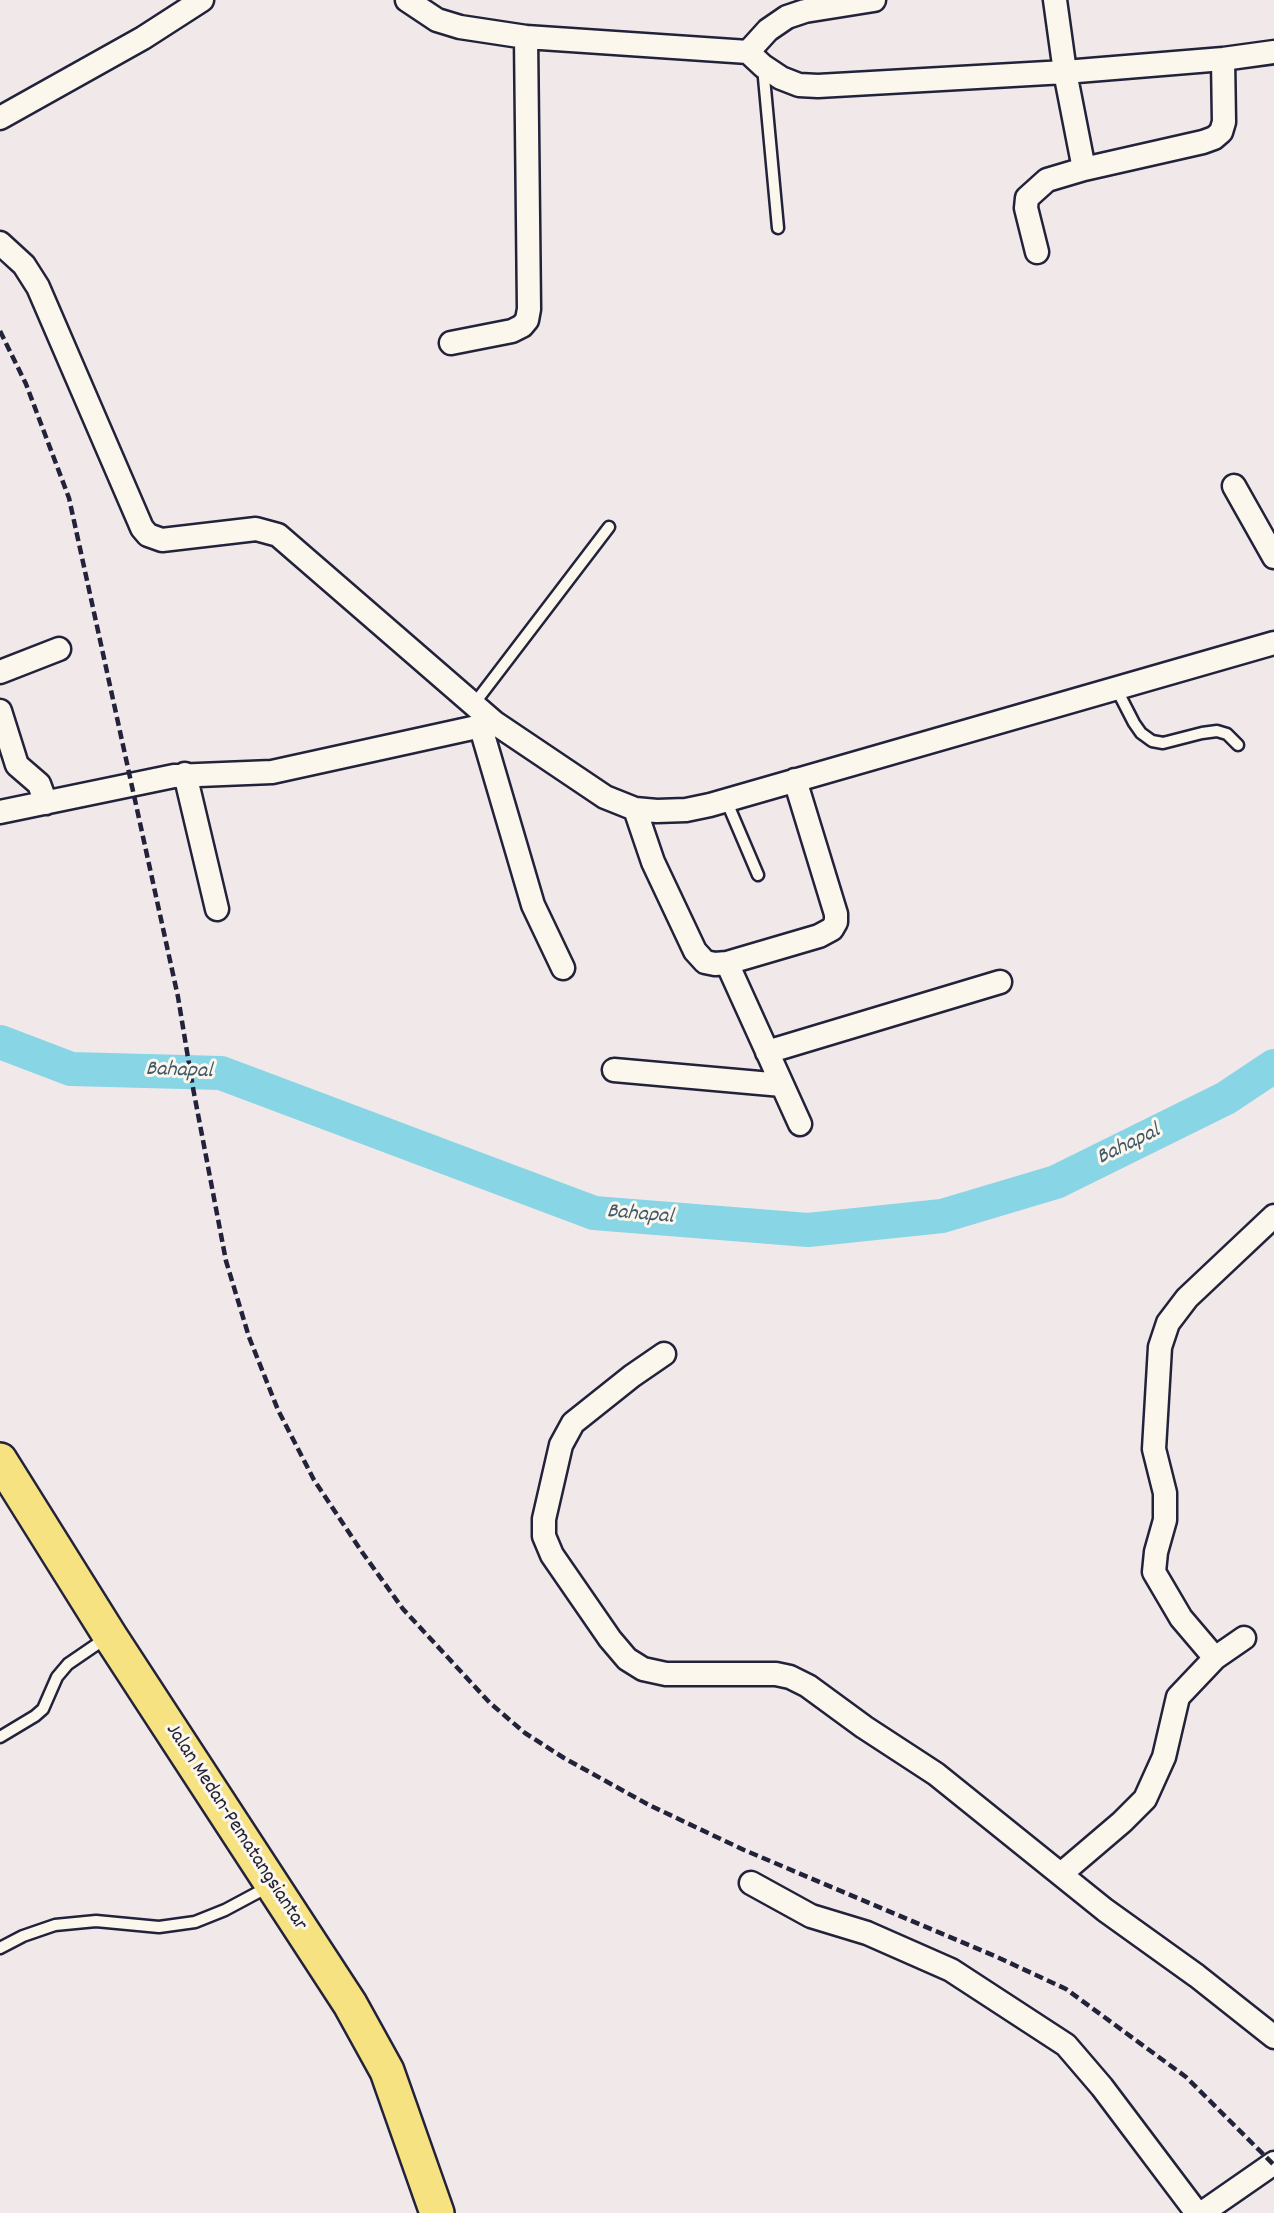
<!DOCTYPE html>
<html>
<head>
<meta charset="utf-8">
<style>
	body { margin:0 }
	canvas { display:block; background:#f0e8e9 }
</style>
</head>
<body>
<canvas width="1274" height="2213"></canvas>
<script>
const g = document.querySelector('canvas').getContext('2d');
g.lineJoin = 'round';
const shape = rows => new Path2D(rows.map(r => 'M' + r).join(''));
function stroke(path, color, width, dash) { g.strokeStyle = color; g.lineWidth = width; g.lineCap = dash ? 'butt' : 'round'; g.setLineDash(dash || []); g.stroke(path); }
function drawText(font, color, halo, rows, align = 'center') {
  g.font = font + ' Dekko,sans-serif'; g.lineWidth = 6; g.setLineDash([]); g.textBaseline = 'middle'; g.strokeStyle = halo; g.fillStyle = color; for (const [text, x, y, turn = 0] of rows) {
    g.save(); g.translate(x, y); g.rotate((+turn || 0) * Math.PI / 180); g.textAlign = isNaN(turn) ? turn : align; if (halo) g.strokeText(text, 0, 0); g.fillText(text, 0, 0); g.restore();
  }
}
stroke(shape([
	[0,1042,71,1069,221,1073,594,1213,808,1230,942,1216,1056,1182,1226,1098,1274,1066]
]), '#87d5e5', 34);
const service = shape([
	[763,67,778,228],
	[1116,688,1134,723,1141,733,1152,741,1163,743,1202,733,1217,731,1227,734,1238,745],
	[474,704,609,527],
	[726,800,758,875],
	[0,1737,35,1716,43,1709,57,1677,68,1664,106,1638],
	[0,1948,23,1936,55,1925,96,1921,159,1927,195,1922,225,1910,268,1887]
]);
const minor = shape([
	[407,0,437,20,460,27,526,37,748,52,763,66,781,78,799,85,818,86,1065,72,1223,59,1274,52],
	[1055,0,1065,72,1084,169],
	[748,52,768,30,787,17,805,11,874,0],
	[0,118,143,38,202,0],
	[0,243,24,265,38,287,142,528,148,535,162,540,256,529,278,535,495,723,605,797,635,809,657,811,686,810,710,805,1274,643],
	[1037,252,1026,208,1027,198,1047,180,1084,169,1203,142,1214,138,1221,132,1224,122,1223,59],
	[451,343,512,331,522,326,527,320,529,309,526,37],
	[1234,486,1274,557],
	[0,672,59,649],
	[0,711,17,765,39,784,46,803],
	[481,728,533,905,563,968],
	[185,774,217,909],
	[795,780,836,914,836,922,832,929,819,936,727,963,800,1124],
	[635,809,653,862,695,951,705,962,715,964,727,963],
	[0,812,174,776,272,772,495,723],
	[767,1052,1000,982],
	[614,1070,782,1085],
	[664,1354,632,1376,573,1423,561,1445,544,1519,544,1536,552,1555,610,1639,627,1659,643,1669,666,1674,776,1674,790,1677,808,1686,864,1727,936,1774,1105,1910,1197,1976,1274,2037],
	[1215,1658,1181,1618,1154,1572,1156,1552,1165,1520,1165,1493,1154,1449,1160,1347,1168,1323,1187,1298,1274,1216],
	[1061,1874,1122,1822,1145,1799,1164,1757,1178,1697,1215,1658,1244,1638],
	[751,1883,811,1916,867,1933,951,1970,1066,2045,1102,2087,1197,2213],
	[1202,2213,1274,2163]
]);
const trunk = shape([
	[0,1460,110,1636,350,2004,387,2071,437,2213]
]);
stroke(service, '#22223b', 15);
stroke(minor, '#22223b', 27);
stroke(trunk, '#22223b', 38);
stroke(service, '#fbf7ec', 10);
stroke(minor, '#fbf7ec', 22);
stroke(trunk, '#f6e281', 33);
stroke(shape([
	[0,331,26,384,69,498,178,997,193,1088,226,1261,249,1337,278,1410,314,1480,362,1552,403,1609,490,1703,525,1733,564,1758,649,1805,744,1850,997,1957,1066,1989,1186,2077,1274,2165]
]), '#22223b', 4.5, [9, 4.5]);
drawText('21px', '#22223b', '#fbf7ec', [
	["Jalan Medan-Pematangsiantar",235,1828,57]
]);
drawText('italic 22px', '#40586e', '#fbf7ec', [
	["Bahapal",179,1072,2],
	["Bahapal",1129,1146,-26],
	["Bahapal",640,1216,5]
]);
</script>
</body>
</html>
